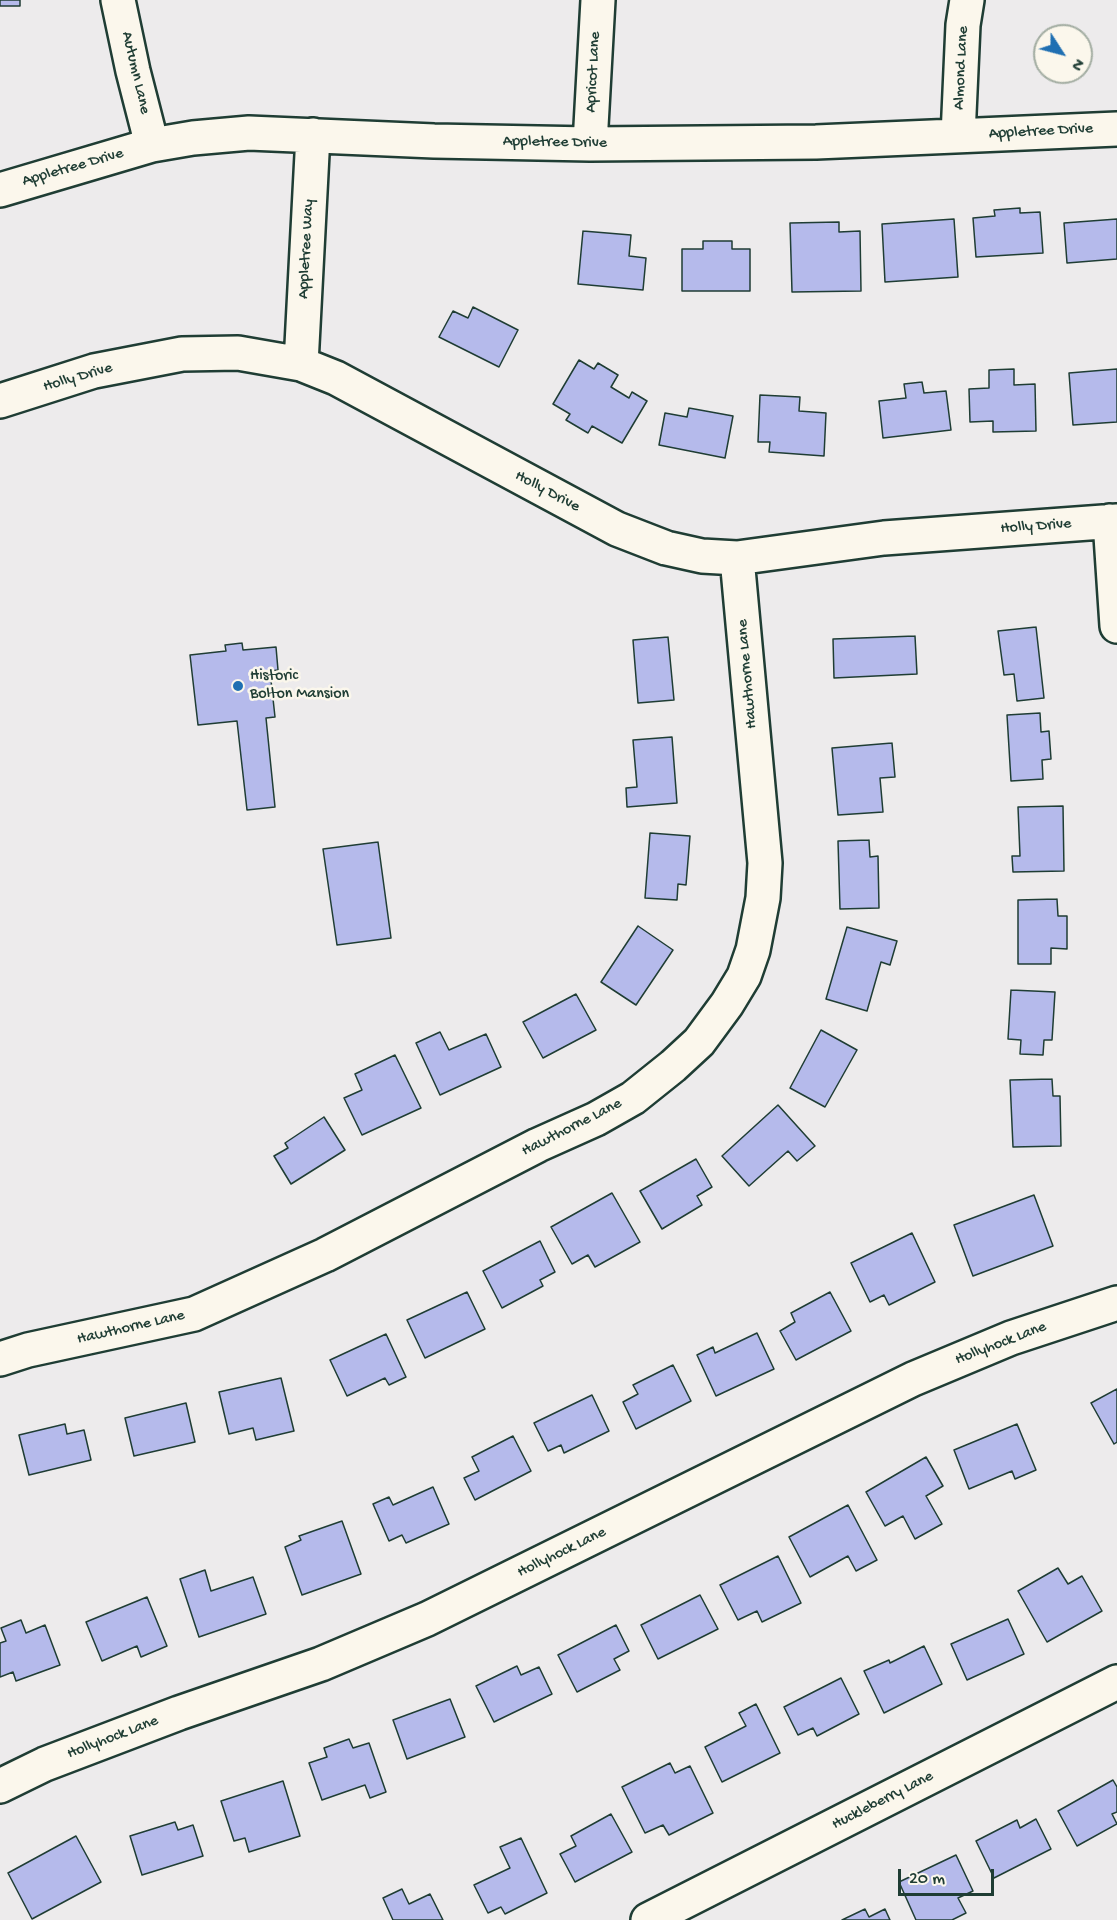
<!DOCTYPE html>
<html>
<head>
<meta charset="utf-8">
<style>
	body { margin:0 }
	#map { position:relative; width:1117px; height:1920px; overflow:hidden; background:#edebec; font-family:"Gochi Hand",sans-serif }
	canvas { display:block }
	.north { position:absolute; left:1033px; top:24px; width:60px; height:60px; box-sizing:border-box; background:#fbf7ec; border:2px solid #a3ada2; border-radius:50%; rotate:126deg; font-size:16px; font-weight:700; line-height:24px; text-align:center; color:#1f3d34 }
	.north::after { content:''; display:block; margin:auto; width:21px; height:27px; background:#1f6fb2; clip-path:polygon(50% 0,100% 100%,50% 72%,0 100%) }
	.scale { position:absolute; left:898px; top:1869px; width:96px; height:27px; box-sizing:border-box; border:3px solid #1f3d34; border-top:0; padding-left:8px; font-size:18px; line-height:21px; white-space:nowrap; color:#1f3d34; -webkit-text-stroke:4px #fbf7ec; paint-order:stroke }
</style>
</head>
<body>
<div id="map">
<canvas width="1117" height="1920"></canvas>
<div class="north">N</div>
<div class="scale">20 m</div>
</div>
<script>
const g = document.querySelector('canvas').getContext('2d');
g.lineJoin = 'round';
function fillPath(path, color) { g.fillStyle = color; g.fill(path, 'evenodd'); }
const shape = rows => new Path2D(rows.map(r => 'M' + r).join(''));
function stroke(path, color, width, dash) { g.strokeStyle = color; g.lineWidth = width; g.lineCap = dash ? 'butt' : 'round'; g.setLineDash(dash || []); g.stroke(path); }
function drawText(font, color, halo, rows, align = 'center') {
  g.font = font + ' "Gochi Hand",sans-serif'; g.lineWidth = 5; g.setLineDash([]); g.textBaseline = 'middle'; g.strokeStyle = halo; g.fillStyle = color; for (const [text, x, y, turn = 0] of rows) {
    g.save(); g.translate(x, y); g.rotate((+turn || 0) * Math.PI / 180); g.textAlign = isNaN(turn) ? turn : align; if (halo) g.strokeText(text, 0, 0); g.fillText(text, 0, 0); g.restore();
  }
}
const building = shape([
	[0,0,20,0,20,6,0,6,0,0],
	[1020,208,1020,213,1040,212,1043,253,976,257,973,218,995,216,994,210,1020,208],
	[954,219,958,277,885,282,882,224,954,219],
	[1117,219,1117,259,1067,263,1064,223,1117,219],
	[839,222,839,232,860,231,861,291,792,292,790,223,839,222],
	[583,231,631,235,629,256,646,258,643,290,578,284,583,231],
	[703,241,732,241,732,249,750,249,750,291,682,291,682,249,703,249,703,241],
	[473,307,518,330,499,367,439,337,453,311,468,318,473,307],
	[579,360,594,369,598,363,618,375,611,387,629,398,632,392,647,401,622,443,592,426,588,433,566,420,570,414,553,404,579,360],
	[1014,369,1014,385,1035,384,1036,431,993,432,993,421,970,422,969,389,989,388,989,370,1014,369],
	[1117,369,1117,422,1073,425,1069,373,1117,369],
	[922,382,924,393,946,391,951,430,883,438,879,401,906,398,904,384,922,382],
	[760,395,800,397,799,411,826,413,824,456,769,452,770,442,758,442,760,395],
	[689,408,733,416,725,458,659,445,665,413,687,417,689,408],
	[1036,627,1044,698,1017,701,1014,674,1004,675,998,631,1036,627],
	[915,636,917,674,834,678,833,639,915,636],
	[668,637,674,700,638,703,633,640,668,637],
	[242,643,243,650,276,647,278,670,270,671,275,717,266,718,275,807,247,810,237,721,198,725,190,655,226,651,225,645,242,643],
	[1040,713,1041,732,1049,731,1051,759,1042,760,1043,779,1011,781,1007,715,1040,713],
	[672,737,677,803,627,807,626,788,637,787,633,740,672,737],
	[892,743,895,777,880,778,883,812,838,815,832,748,892,743],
	[1063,806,1064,871,1013,872,1012,856,1020,856,1018,807,1063,806],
	[650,833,690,836,686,885,678,884,677,900,645,898,650,833],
	[869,840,870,857,878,856,879,908,840,909,838,841,869,840],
	[378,842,391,938,337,945,323,849,378,842],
	[1057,899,1058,916,1067,916,1067,949,1051,948,1051,964,1018,964,1018,900,1057,899],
	[638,926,673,950,636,1005,601,982,638,926],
	[847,927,897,941,890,965,881,962,867,1011,826,999,847,927],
	[1011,990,1055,992,1052,1040,1044,1040,1043,1055,1020,1054,1021,1040,1008,1039,1011,990],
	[576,994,596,1030,543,1058,523,1022,576,994],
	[821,1030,857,1050,825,1107,790,1088,821,1030],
	[440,1032,449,1050,486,1034,501,1067,440,1095,416,1043,440,1032],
	[395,1055,421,1108,362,1135,344,1098,362,1090,355,1074,395,1055],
	[1052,1079,1053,1096,1060,1096,1061,1146,1013,1147,1010,1080,1052,1079],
	[778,1105,815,1146,797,1161,788,1151,749,1186,722,1156,778,1105],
	[324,1117,345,1150,291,1184,274,1156,288,1148,285,1143,324,1117],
	[696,1159,712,1187,697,1196,702,1205,662,1229,640,1191,696,1159],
	[612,1193,640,1242,595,1267,588,1255,572,1264,551,1227,612,1193],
	[1034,1195,1053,1246,973,1276,954,1225,1034,1195],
	[912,1233,935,1282,889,1305,884,1295,870,1302,851,1263,912,1233],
	[540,1241,555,1272,540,1280,543,1286,502,1308,483,1271,540,1241],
	[467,1292,485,1329,425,1358,407,1320,467,1292],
	[830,1292,851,1331,796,1360,780,1331,795,1322,791,1313,830,1292],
	[757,1333,774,1369,716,1396,697,1355,713,1347,715,1353,757,1333],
	[386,1334,406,1377,389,1385,385,1378,347,1396,330,1360,386,1334],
	[673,1365,691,1401,636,1429,623,1402,638,1394,633,1385,673,1365],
	[281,1378,294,1431,256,1440,253,1428,229,1434,219,1392,281,1378],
	[1117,1389,1117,1442,1114,1444,1091,1403,1117,1389],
	[592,1395,609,1431,564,1453,561,1445,548,1451,534,1423,592,1395],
	[186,1403,195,1442,134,1456,125,1418,186,1403],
	[65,1424,67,1434,84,1430,91,1460,29,1475,19,1435,65,1424],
	[1017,1424,1036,1470,1015,1479,1012,1471,969,1489,954,1450,1017,1424],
	[513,1436,531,1471,475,1500,464,1478,479,1471,472,1457,513,1436],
	[926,1457,943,1486,926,1496,942,1524,915,1539,903,1516,885,1526,866,1492,926,1457],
	[433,1487,449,1524,406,1543,402,1535,389,1541,373,1504,389,1497,393,1505,433,1487],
	[848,1505,877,1560,856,1571,848,1556,810,1577,789,1537,848,1505],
	[342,1521,361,1574,302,1595,285,1547,301,1540,299,1536,342,1521],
	[778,1556,801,1603,762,1622,757,1611,738,1620,720,1585,778,1556],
	[1058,1568,1068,1584,1082,1576,1102,1611,1047,1642,1018,1591,1058,1568],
	[205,1570,211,1591,253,1577,266,1614,199,1637,180,1579,205,1570],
	[700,1595,718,1629,658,1659,641,1625,700,1595],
	[147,1597,167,1646,141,1657,137,1646,102,1661,86,1622,147,1597],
	[1008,1619,1024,1654,967,1680,951,1644,1008,1619],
	[21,1620,26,1633,45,1625,60,1665,16,1681,13,1672,0,1677,0,1643,6,1641,1,1628,21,1620],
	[616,1625,629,1651,614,1659,620,1670,577,1692,558,1655,616,1625],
	[924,1646,942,1684,884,1713,864,1671,889,1660,890,1663,924,1646],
	[517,1666,521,1675,539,1667,552,1694,494,1722,476,1686,517,1666],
	[841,1678,859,1714,817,1736,813,1728,798,1735,784,1707,841,1678],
	[450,1699,465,1737,407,1759,393,1720,450,1699],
	[756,1704,780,1753,722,1782,705,1747,746,1726,739,1713,756,1704],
	[349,1739,353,1748,369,1743,386,1792,370,1798,365,1785,322,1800,309,1763,327,1757,324,1748,349,1739],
	[670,1763,675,1773,690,1766,713,1813,669,1835,663,1825,645,1833,622,1787,670,1763],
	[1113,1780,1117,1787,1117,1812,1112,1814,1117,1824,1077,1846,1058,1811,1113,1780],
	[283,1781,300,1836,249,1852,245,1838,234,1841,221,1801,283,1781],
	[611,1814,632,1852,575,1882,560,1854,576,1846,571,1836,611,1814],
	[1036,1819,1051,1849,994,1878,976,1841,1017,1820,1020,1828,1036,1819],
	[175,1822,178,1830,193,1825,203,1856,142,1875,130,1836,175,1822],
	[76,1836,101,1882,32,1919,8,1873,76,1836],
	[521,1838,547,1893,505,1914,501,1907,488,1913,474,1885,510,1868,500,1847,521,1838],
	[956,1855,973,1891,958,1898,966,1913,952,1920,916,1920,899,1882,956,1855],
	[402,1889,409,1904,430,1894,443,1920,393,1920,383,1898,402,1889],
	[865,1909,869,1917,885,1909,890,1920,842,1920,865,1909]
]);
fillPath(building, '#b5baeb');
stroke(building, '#1f3d34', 1.5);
const minor = shape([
	[118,0,133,71,152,145],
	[958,136,963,25,967,0],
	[590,144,598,0],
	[0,190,152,145,193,138,249,133,434,141,590,144,816,142,1117,129],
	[301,364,313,135],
	[0,401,94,371,182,354,238,353,301,364,336,378,617,529,666,548,702,556,737,558,884,538,1117,521],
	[1110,521,1117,626],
	[0,1359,28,1350,194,1314,325,1255,538,1145,596,1119,633,1098,673,1066,699,1042,727,1004,744,976,753,950,763,898,765,863,737,558],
	[0,1786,45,1764,179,1713,321,1664,427,1619,913,1379,1011,1338,1117,1303],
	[648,1920,1117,1682]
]);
stroke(minor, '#1f3d34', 38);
stroke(minor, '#fbf7ec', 33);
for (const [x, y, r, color] of [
	[238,686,6,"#1f6fb2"]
]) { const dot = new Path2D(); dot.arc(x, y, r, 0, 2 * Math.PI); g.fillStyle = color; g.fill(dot); stroke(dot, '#fbf7ec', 2); }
drawText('16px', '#1f3d34', '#fbf7ec', [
	["Almond Lane",962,68,-87],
	["Apricot Lane",594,72,-87],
	["Autumn Lane",135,73,77],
	["Appletree Drive",1041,132,-3],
	["Appletree Drive",555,143,1],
	["Appletree Drive",73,168,-16],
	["Appletree Way",307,249,-87],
	["Holly Drive",78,378,-16],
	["Holly Drive",547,492,28],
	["Holly Drive",1036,527,-4],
	["Hawthorne Lane",748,674,-95],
	["Hawthorne Lane",572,1128,-27],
	["Hawthorne Lane",131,1328,-13],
	["Hollyhock Lane",1001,1344,-21],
	["Hollyhock Lane",562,1553,-26],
	["Hollyhock Lane",113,1738,-21],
	["Huckleberry Lane",883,1801,-27]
]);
drawText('16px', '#1f3d34', '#fbf7ec', [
	["Historic",250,677],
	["Bolton Mansion",250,695]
], 'left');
</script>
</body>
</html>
